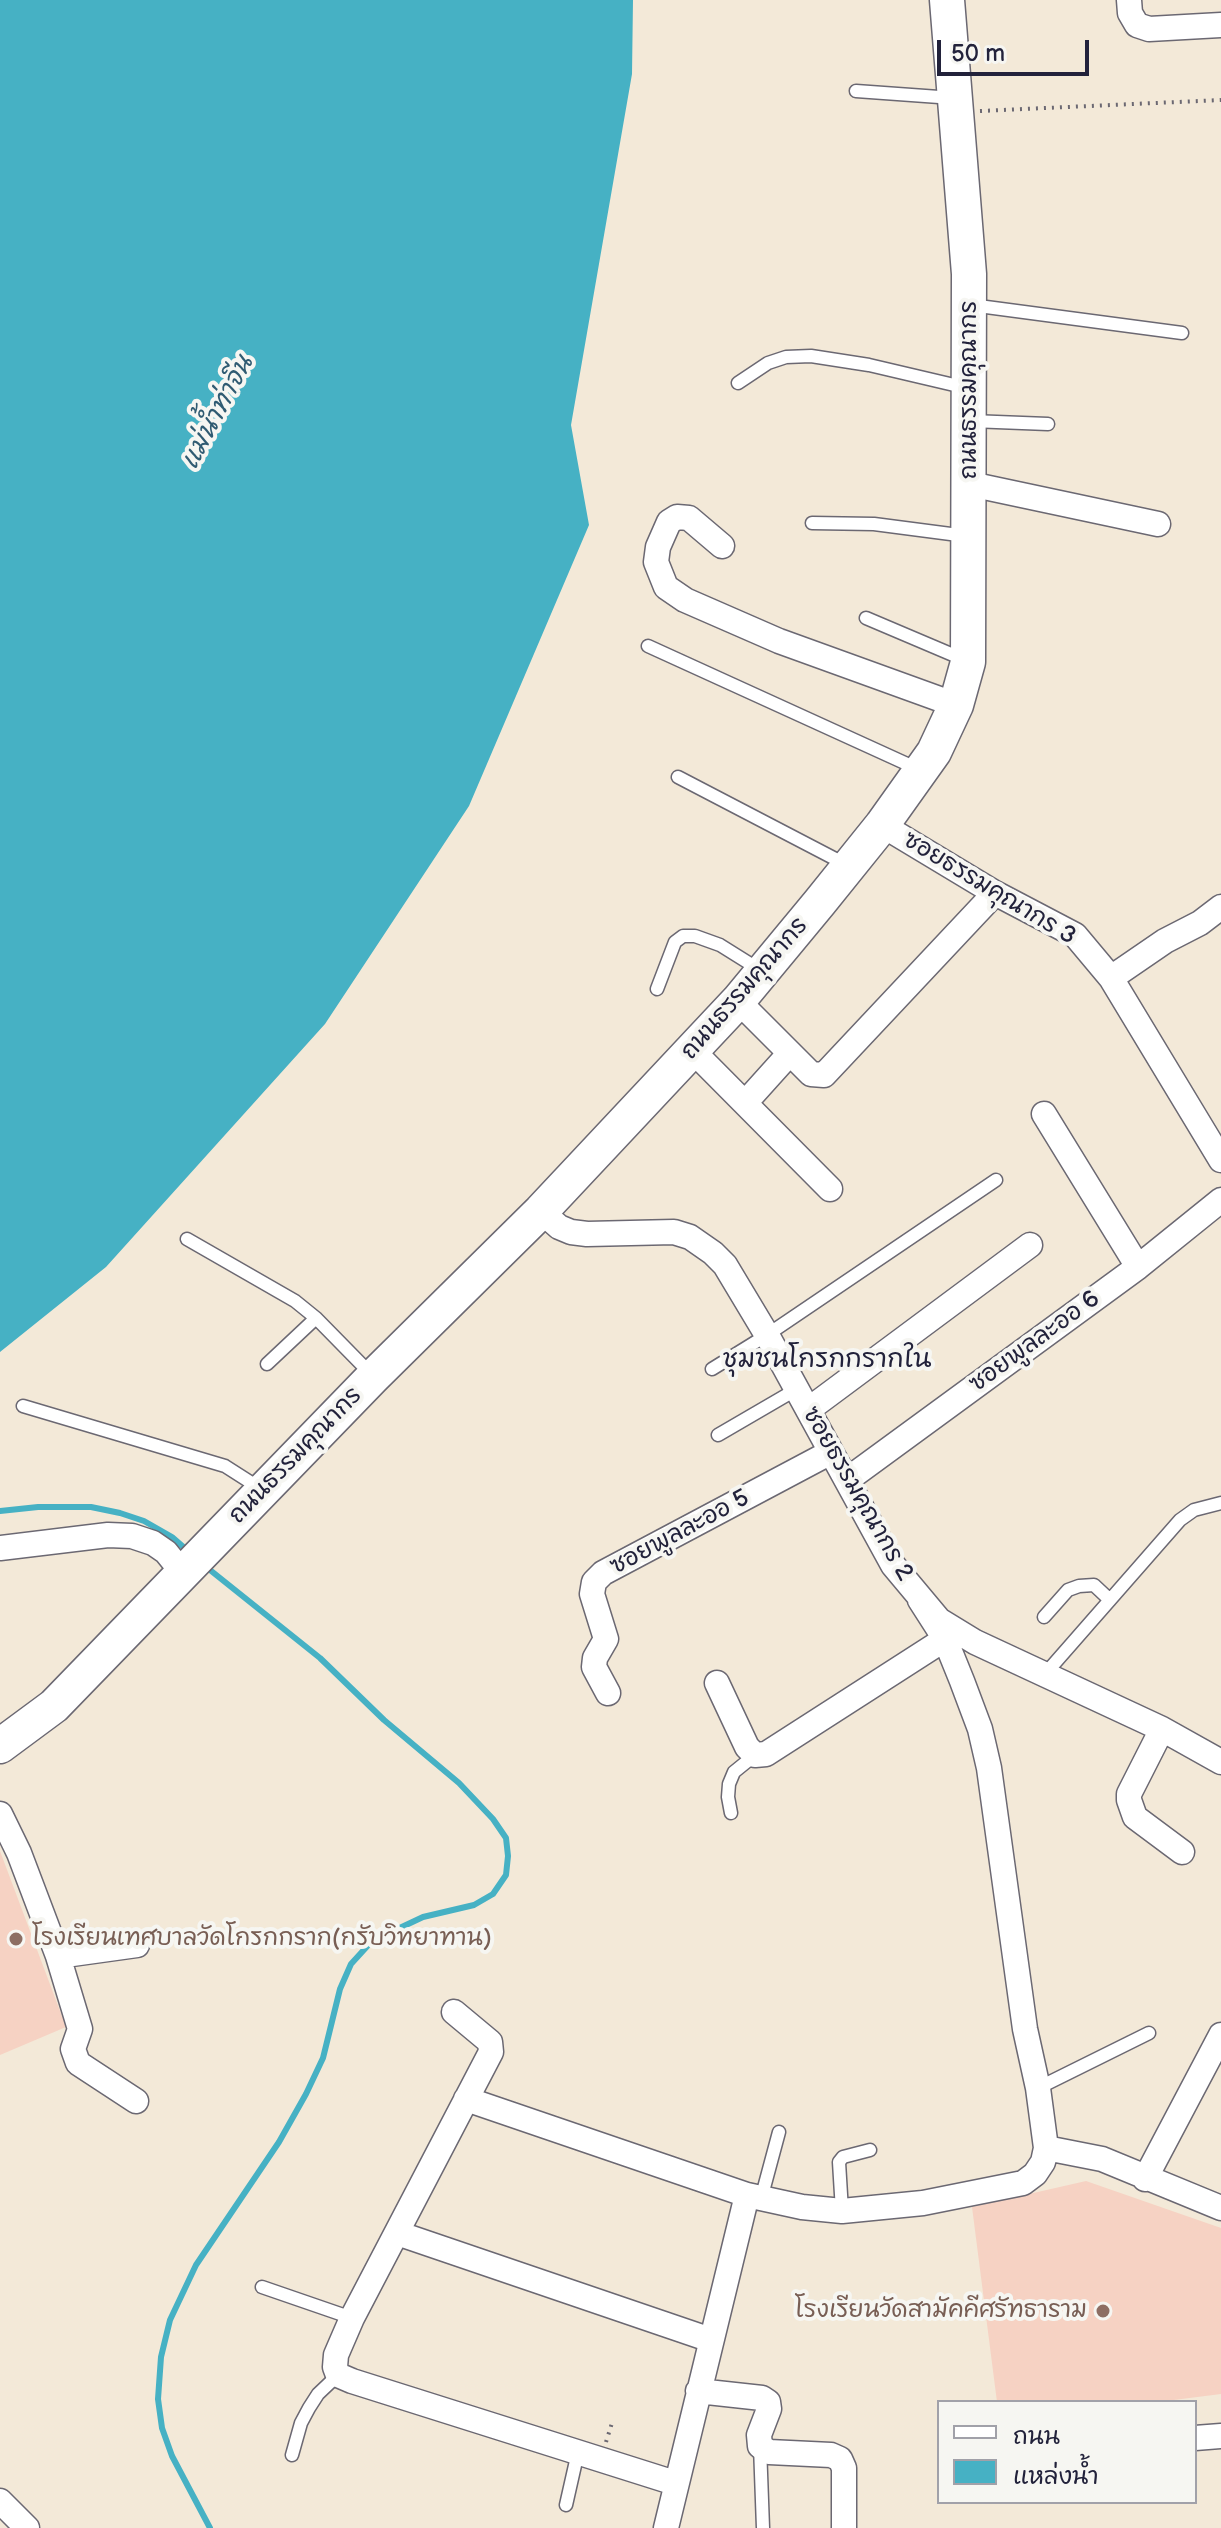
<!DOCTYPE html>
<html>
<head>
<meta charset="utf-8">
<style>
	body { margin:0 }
	#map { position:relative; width:1221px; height:2528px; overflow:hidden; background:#f3e9d8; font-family:"Balsamiq Sans","Playpen Sans Thai",sans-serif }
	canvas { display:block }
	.legend { position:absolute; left:937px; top:2400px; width:260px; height:104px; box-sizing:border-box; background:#f6f6f2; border:2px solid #a1a1a9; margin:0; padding:10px 14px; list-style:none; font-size:24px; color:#22223b }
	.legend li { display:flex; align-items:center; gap:16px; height:40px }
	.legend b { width:40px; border:2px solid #a1a1a9 }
	.scale { position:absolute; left:937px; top:40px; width:152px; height:36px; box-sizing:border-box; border:4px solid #22223b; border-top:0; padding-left:10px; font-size:24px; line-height:28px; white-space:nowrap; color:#22223b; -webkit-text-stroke:6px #f6f6f2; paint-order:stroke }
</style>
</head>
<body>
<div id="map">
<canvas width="1221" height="2528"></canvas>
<ul class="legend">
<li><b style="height:10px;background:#fff"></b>ถนน</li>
<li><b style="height:22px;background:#46b1c4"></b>แหล่งน้ำ</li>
</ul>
<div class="scale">50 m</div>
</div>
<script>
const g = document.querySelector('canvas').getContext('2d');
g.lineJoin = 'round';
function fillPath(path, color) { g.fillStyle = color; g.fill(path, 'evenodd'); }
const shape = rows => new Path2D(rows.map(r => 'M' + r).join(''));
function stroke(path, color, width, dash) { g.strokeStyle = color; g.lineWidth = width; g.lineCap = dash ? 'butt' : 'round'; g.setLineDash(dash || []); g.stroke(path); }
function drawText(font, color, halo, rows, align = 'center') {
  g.font = font + ' "Balsamiq Sans","Playpen Sans Thai",sans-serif'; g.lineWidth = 8; g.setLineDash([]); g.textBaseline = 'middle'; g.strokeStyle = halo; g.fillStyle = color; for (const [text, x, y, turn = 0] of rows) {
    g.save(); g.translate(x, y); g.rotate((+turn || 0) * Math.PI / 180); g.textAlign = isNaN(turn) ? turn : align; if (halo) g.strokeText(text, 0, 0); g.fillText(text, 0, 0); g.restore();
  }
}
fillPath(shape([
	[0,1851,66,2027,0,2055],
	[1086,2181,1221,2228,1221,2394,1158,2402,997,2402,972,2207]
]), '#f6d2c3');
fillPath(shape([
	[0,0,633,0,632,74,571,425,589,525,469,806,325,1024,106,1267,0,1352]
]), '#46b1c4');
stroke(shape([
	[0,1511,38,1507,91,1507,120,1513,144,1521,172,1537,188,1551],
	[205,1566,320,1658,384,1720,459,1783,493,1819,506,1838,508,1856,506,1875,493,1894,474,1905,423,1917,372,1941,351,1964,340,1989,323,2058,306,2094,279,2142,196,2265,170,2320,161,2357,158,2399,162,2428,172,2456,210,2528]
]), '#46b1c4', 6);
const lane = shape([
	[856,91,953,98],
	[971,305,1182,333],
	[738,383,768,363,786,357,811,356,869,365,967,388],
	[971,421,1048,424],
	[812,523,874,524,966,536],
	[866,618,965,660],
	[648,646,918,769],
	[678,777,845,864],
	[657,989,675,942,683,936,695,936,720,945,760,970],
	[187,1239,295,1301,316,1318,371,1374],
	[267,1364,316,1318],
	[712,1369,767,1335,996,1180],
	[23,1406,225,1466,261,1489],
	[718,1435,797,1389],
	[1044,1617,1068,1590,1079,1586,1094,1585,1110,1600],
	[1046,1673,1180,1520,1194,1510,1221,1503],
	[731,1813,728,1797,729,1784,734,1772,755,1755],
	[1038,2088,1149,2033],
	[761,2199,779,2132],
	[842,2211,839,2162,843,2157,870,2150],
	[262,2287,352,2318],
	[760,2446,763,2528],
	[292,2455,301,2423,309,2408,318,2394,338,2375],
	[566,2505,578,2452]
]);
const street = shape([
	[1129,0,1130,13,1137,25,1149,29,1221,25],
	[970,484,1158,524],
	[722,546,689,518,677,517,669,522,658,547,656,562,666,587,685,600,779,641,956,705],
	[882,825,995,893,1075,935,1111,978,1221,1160],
	[1111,978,1165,941,1200,923,1221,907],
	[738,1001,811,1074,824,1075,995,893],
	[692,1050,830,1189],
	[745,1103,790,1053],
	[1044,1114,1138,1267],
	[541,1211,559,1227,571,1232,587,1234,674,1232,690,1237,713,1253,725,1265,767,1335,893,1565,939,1620,975,1642,1162,1729,1221,1762],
	[808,1410,1030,1245],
	[847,1480,1138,1267,1221,1200],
	[0,1548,108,1535,132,1536,153,1543,166,1552,183,1573],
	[717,1683,747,1747,755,1755,766,1754,945,1639],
	[608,1693,594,1667,595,1658,606,1639,592,1594,594,1582,603,1573,831,1452],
	[1162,1729,1129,1794,1129,1800,1135,1817,1182,1852],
	[0,1814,19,1853,58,1956,137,1945],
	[58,1956,80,2029,73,2049,78,2063,136,2101],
	[454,2012,490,2042,491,2052,352,2318,336,2355,335,2367,338,2375,352,2381,675,2483],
	[466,2099,747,2195,802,2207,842,2211,923,2203,1023,2183,1035,2174,1043,2162,1046,2148,1038,2088,1025,2029,989,1768,980,1729,962,1681,945,1639,920,1600],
	[1046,2148,1102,2159,1221,2208],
	[1145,2179,1221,2035],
	[397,2233,711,2340],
	[698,2391,762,2398,768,2402,769,2409,759,2435,760,2446,769,2452,831,2455,840,2459,844,2468,844,2528],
	[1195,2438,1221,2436],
	[0,2501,27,2528],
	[666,2528,747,2195]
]);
const secondary = shape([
	[0,1746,54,1706,373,1377,541,1211,692,1050,738,1001,820,902,882,825,934,752,956,705,968,662,969,274,947,0]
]);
stroke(lane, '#6b6872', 15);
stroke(street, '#6b6872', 27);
stroke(secondary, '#6b6872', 37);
stroke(shape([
	[980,111,1221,100],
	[606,2442,612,2423]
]), '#6b6872', 4, [2, 6]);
stroke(lane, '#fff', 12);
stroke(street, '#fff', 24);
stroke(secondary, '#fff', 34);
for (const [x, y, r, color] of [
	[16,1939,8,"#8d6e63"],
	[1103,2311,8,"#8d6e63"]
]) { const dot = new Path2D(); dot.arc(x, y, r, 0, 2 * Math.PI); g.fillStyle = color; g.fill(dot); stroke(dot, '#f6f6f2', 3); }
drawText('24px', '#22223b', '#f6f6f2', [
	["ถนนธรรมคุณากร",970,390,-90],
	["ซอยธรรมคุณากร 3",989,889,31],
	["ถนนธรรมคุณากร",745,989,-49],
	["ซอยพูลละออ 6",1035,1342,-36],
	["ถนนธรรมคุณากร",296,1456,-46],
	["ซอยธรรมคุณากร 2",857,1494,60],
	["ซอยพูลละออ 5",680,1533,-28]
]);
drawText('24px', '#785e54', '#f6f6f2', [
	["โรงเรียนเทศบาลวัดโกรกกราก(กรับวิทยาทาน)",32,1939],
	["โรงเรียนวัดสามัคคีศรัทธาราม",1087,2311,"right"]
], 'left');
drawText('italic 26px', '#305b72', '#f6f6f2', [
	["แม่น้ำท่าจีน",218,413,-62]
]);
drawText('26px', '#22223b', '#f6f6f2', [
	["ชุมชนโกรกกรากใน",827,1360]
]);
</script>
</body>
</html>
